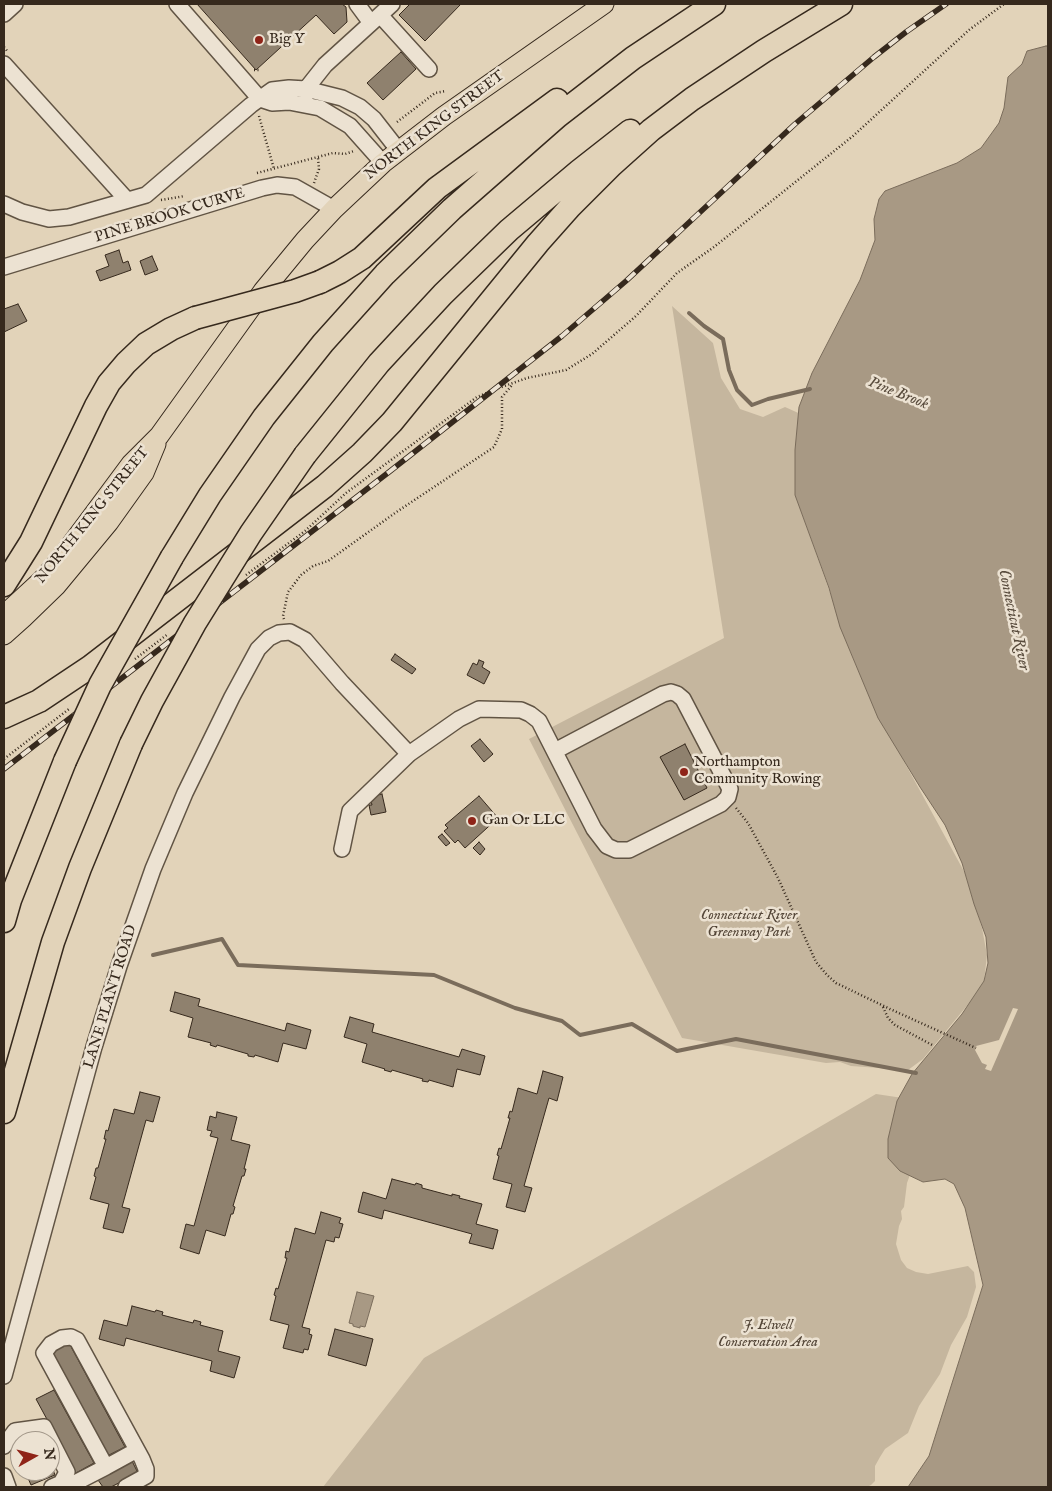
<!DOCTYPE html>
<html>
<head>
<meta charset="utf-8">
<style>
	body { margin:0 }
	#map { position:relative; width:1052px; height:1491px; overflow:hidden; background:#e2d3b9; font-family:"IM FELL English",serif }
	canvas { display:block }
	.frame { position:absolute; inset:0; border:5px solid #36291d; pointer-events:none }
	.north { position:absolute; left:10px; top:1431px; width:50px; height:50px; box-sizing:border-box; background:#ece2d2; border:1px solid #a3988a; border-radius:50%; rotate:83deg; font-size:14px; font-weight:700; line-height:20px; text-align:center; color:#36291d }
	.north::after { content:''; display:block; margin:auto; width:18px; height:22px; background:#8f2418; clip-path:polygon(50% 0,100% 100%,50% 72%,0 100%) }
</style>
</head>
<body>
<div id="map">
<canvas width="1052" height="1491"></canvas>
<div class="frame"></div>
<div class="north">N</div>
</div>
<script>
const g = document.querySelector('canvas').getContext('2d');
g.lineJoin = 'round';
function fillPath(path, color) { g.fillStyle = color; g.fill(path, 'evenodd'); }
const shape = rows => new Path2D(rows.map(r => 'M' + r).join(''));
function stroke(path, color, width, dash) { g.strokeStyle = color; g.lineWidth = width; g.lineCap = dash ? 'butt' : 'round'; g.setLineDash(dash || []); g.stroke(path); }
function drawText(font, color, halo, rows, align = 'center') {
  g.font = font + ' "IM FELL English",serif'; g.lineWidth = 5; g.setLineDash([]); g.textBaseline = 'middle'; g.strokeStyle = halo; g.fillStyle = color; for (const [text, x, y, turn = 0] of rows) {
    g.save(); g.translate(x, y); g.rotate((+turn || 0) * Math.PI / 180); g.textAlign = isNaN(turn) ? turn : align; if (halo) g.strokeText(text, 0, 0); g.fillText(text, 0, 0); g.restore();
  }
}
fillPath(shape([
	[672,306,713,343,721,378,740,409,763,417,785,407,805,416,795,462,801,511,855,663,906,765,966,875,982,928,987,955,984,981,970,1002,923,1059,908,1070,851,1066,840,1062,826,1063,682,1038,529,739,724,638],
	[876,1094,936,1103,907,1183,904,1207,901,1211,902,1219,899,1226,896,1244,901,1260,907,1268,916,1272,928,1274,968,1266,974,1272,976,1287,967,1317,951,1345,940,1374,919,1406,908,1433,885,1449,880,1457,875,1466,875,1481,871,1485,867,1487,323,1487,424,1358]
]), '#c5b69e');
const water = shape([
	[1046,46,1048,46,1048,1487,908,1487,929,1456,983,1285,965,1208,954,1184,945,1179,923,1182,900,1171,888,1158,888,1139,897,1101,912,1074,962,1014,984,981,988,963,986,937,974,904,962,863,945,825,920,787,878,718,840,627,829,588,795,495,795,450,799,407,812,373,860,280,875,240,874,219,879,199,885,191,957,163,981,148,999,123,1004,108,1008,77,1022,64,1027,51,1046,46],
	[357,1292,374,1296,365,1327,360,1326,360,1328,353,1326,353,1324,349,1323,357,1292]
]);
fillPath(water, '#a89984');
stroke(water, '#7a6c5b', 1);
fillPath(shape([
	[1013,1008,1018,1009,991,1071,985,1069,987,1065,982,1063,975,1050,976,1046,999,1040]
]), '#e2d3b9');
stroke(shape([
	[689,313,704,326,723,339,729,370,737,390,752,405,768,399,810,389],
	[153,955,222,939,238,965,434,975,515,1008,562,1021,580,1035,632,1024,677,1051,736,1039,916,1073]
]), '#7a6c5b', 4);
const building = shape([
	[197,4,342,4,346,7,347,22,334,34,316,15,256,70,197,4],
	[410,4,461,4,425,41,399,15,410,4],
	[401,52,416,69,383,100,367,83,401,52],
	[119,250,123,263,128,261,131,270,100,281,96,271,109,266,105,255,119,250],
	[152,256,158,270,145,275,140,261,152,256],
	[18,304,27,321,4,332,4,309,18,304],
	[395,654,416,669,412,674,391,660,395,654],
	[479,660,484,662,482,667,490,672,484,684,467,675,473,663,477,665,479,660],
	[480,739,493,754,484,762,471,746,480,739],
	[685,744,707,788,684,800,660,757,685,744],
	[382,794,386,812,371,815,369,805,372,805,370,797,382,794],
	[479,796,498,818,465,848,458,840,455,843,444,831,448,828,445,825,479,796],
	[442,834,450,843,446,846,438,837,442,834],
	[479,842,485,849,480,855,473,848,479,842],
	[175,992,200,999,198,1006,285,1031,287,1023,311,1030,306,1049,283,1043,278,1062,255,1055,254,1057,248,1056,248,1054,217,1045,216,1047,210,1045,211,1043,188,1037,193,1018,170,1011,175,992],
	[350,1017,374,1024,372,1032,459,1057,462,1049,485,1056,480,1075,457,1069,453,1087,429,1080,428,1082,422,1081,423,1079,392,1070,391,1072,384,1070,385,1069,362,1062,367,1044,344,1037,350,1017],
	[543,1071,563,1077,557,1101,549,1098,524,1186,532,1188,525,1212,506,1207,512,1184,493,1179,499,1156,497,1155,499,1148,501,1149,510,1118,508,1118,510,1111,512,1112,518,1088,537,1094,543,1071],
	[140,1092,160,1097,153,1122,146,1120,122,1207,130,1209,123,1233,103,1228,109,1204,90,1199,96,1177,94,1176,96,1168,98,1168,106,1139,104,1139,106,1130,108,1131,114,1109,134,1114,140,1092],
	[217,1112,237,1117,231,1140,250,1145,244,1169,246,1169,244,1176,242,1176,233,1206,235,1207,233,1214,231,1214,225,1236,206,1230,199,1254,180,1248,186,1224,194,1226,218,1138,210,1136,212,1131,207,1130,210,1116,216,1118,217,1112],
	[392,1179,415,1185,416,1183,422,1185,422,1188,452,1196,452,1194,460,1196,459,1198,482,1204,476,1224,498,1230,493,1249,469,1243,472,1234,384,1210,382,1219,358,1212,363,1192,386,1199,392,1179],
	[321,1212,341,1218,339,1223,343,1224,339,1238,335,1237,334,1242,326,1240,302,1327,310,1329,309,1334,312,1335,308,1350,304,1349,303,1353,283,1348,289,1325,270,1320,276,1296,274,1295,276,1288,278,1289,287,1258,285,1258,286,1251,289,1252,295,1228,315,1234,321,1212],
	[132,1306,155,1312,156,1310,163,1312,162,1315,193,1323,194,1320,201,1322,200,1325,223,1331,218,1351,240,1357,234,1378,210,1371,212,1361,126,1338,124,1346,99,1339,104,1320,127,1326,132,1306],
	[335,1329,373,1339,366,1366,328,1355,335,1329],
	[68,1341,125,1447,107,1456,50,1351,68,1341],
	[54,1390,94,1463,76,1473,36,1399,54,1390],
	[132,1461,138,1473,111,1487,103,1487,98,1480,132,1461],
	[50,1462,55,1475,31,1485,25,1471,50,1471,50,1462]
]);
fillPath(building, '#8f816e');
stroke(building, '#36291d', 1);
const minor = shape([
	[177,4,260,99,272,103,289,102,320,108,350,126,383,163],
	[357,4,371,23],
	[392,4,380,15,429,69],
	[4,14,15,4],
	[4,64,127,200],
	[305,97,306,89,325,65,380,15],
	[4,204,22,212,49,219,69,217,146,195,251,105,272,90,289,88,306,89,342,98,360,107,374,119,399,151],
	[4,267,262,188,277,185,295,187,334,209],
	[342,849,350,811,409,754],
	[4,1376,94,1047,119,966,153,869,185,793,232,697,258,649,269,638,279,633,290,632,305,640,342,683,409,754,459,719,479,709,521,710,530,714,539,721,594,829,607,846,616,850,629,850,721,804,728,797,730,789,683,699,677,694,671,692,663,694,555,751],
	[4,1446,15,1431,44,1427,67,1472,61,1483,52,1487],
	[106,1467,137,1450],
	[4,1476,8,1487],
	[73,1484,106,1467,44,1353,51,1344,62,1338,71,1337,77,1340,142,1459,146,1469,146,1476,126,1487]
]);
const major = shape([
	[4,615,42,580,59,561,131,464,159,436,263,291,305,240,334,209,383,163,444,116,604,4],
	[4,635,23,618,56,586,109,522,144,473,156,444]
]);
const highway = shape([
	[320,282,340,272,362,258,437,188,557,100],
	[305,455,379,363,443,294,509,230,579,171,630,131],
	[172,557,210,495,264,417,323,343,385,274,452,209,558,116,633,58,714,4],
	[4,585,31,542,96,406,109,383,126,363,146,344,171,329,195,318],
	[4,717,39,701,90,667,325,486,362,453,392,422,538,243,570,207,612,165,651,130,692,99,764,51,841,4],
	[4,921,10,900,65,761],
	[4,1112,53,942,80,868,131,744]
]);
stroke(minor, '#615444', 18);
stroke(major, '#36291d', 21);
stroke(highway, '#36291d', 25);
stroke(shape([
	[4,47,8,52],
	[254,70,260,70],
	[259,116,274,169],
	[397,122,435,93,446,91],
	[257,173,333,153,345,154,354,151],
	[314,183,319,169,318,158],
	[161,200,185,196],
	[246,575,305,531,346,493,477,397,496,389,527,378,566,370,592,354,636,316,677,273,714,247,853,136,969,30,1004,4],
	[284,619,283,616,288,592,301,575,313,566,328,561,395,513,494,447,502,429,502,397,513,384],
	[135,659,168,634],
	[4,759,69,709],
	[736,808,748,823,778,878,816,962,827,975,836,983,890,1009,976,1048],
	[883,1007,888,1018,895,1025,934,1046]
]), '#36291d', 2.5, [1, 2.5]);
stroke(minor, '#ece2d2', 15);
stroke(major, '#e2d3b9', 19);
stroke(highway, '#e2d3b9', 22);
const rail = shape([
	[4,769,389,472,562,336,626,281,795,124,874,57,906,32,946,4]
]);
stroke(rail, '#36291d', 5.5);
stroke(rail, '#ece2d2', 4, [11]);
const highwayBridge = shape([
	[195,318,295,291,320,282],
	[131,744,152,701,195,623,251,533,305,455],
	[65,761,100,685,172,557]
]);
stroke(highwayBridge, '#36291d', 25, []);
stroke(highwayBridge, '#e2d3b9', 22);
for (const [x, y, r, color] of [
	[259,40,5,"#8f2418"],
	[684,772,5,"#8f2418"],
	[472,821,5,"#8f2418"]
]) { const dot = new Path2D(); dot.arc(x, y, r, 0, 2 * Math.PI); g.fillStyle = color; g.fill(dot); stroke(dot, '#ece2d2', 2); }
drawText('15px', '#36291d', '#ece2d2', [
	["Big Y",269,40],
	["Northampton",694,763],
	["Community Rowing",694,780],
	["Gan Or LLC",482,821]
], 'left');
drawText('15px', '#36291d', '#ece2d2', [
	["NORTH KING STREET",435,126,-37],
	["PINE BROOK CURVE",170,216,-17],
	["NORTH KING STREET",93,516,-51],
	["LANE PLANT ROAD",111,997,-73]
]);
drawText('italic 15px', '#534537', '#ece2d2', [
	["Connecticut River",749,916],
	["Greenway Park",749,933],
	["J. Elwell",768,1326],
	["Conservation Area",768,1343]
]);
drawText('italic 16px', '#584b3c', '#ece2d2', [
	["Pine Brook",898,394,22],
	["Connecticut River",1013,620,78]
]);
</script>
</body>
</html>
